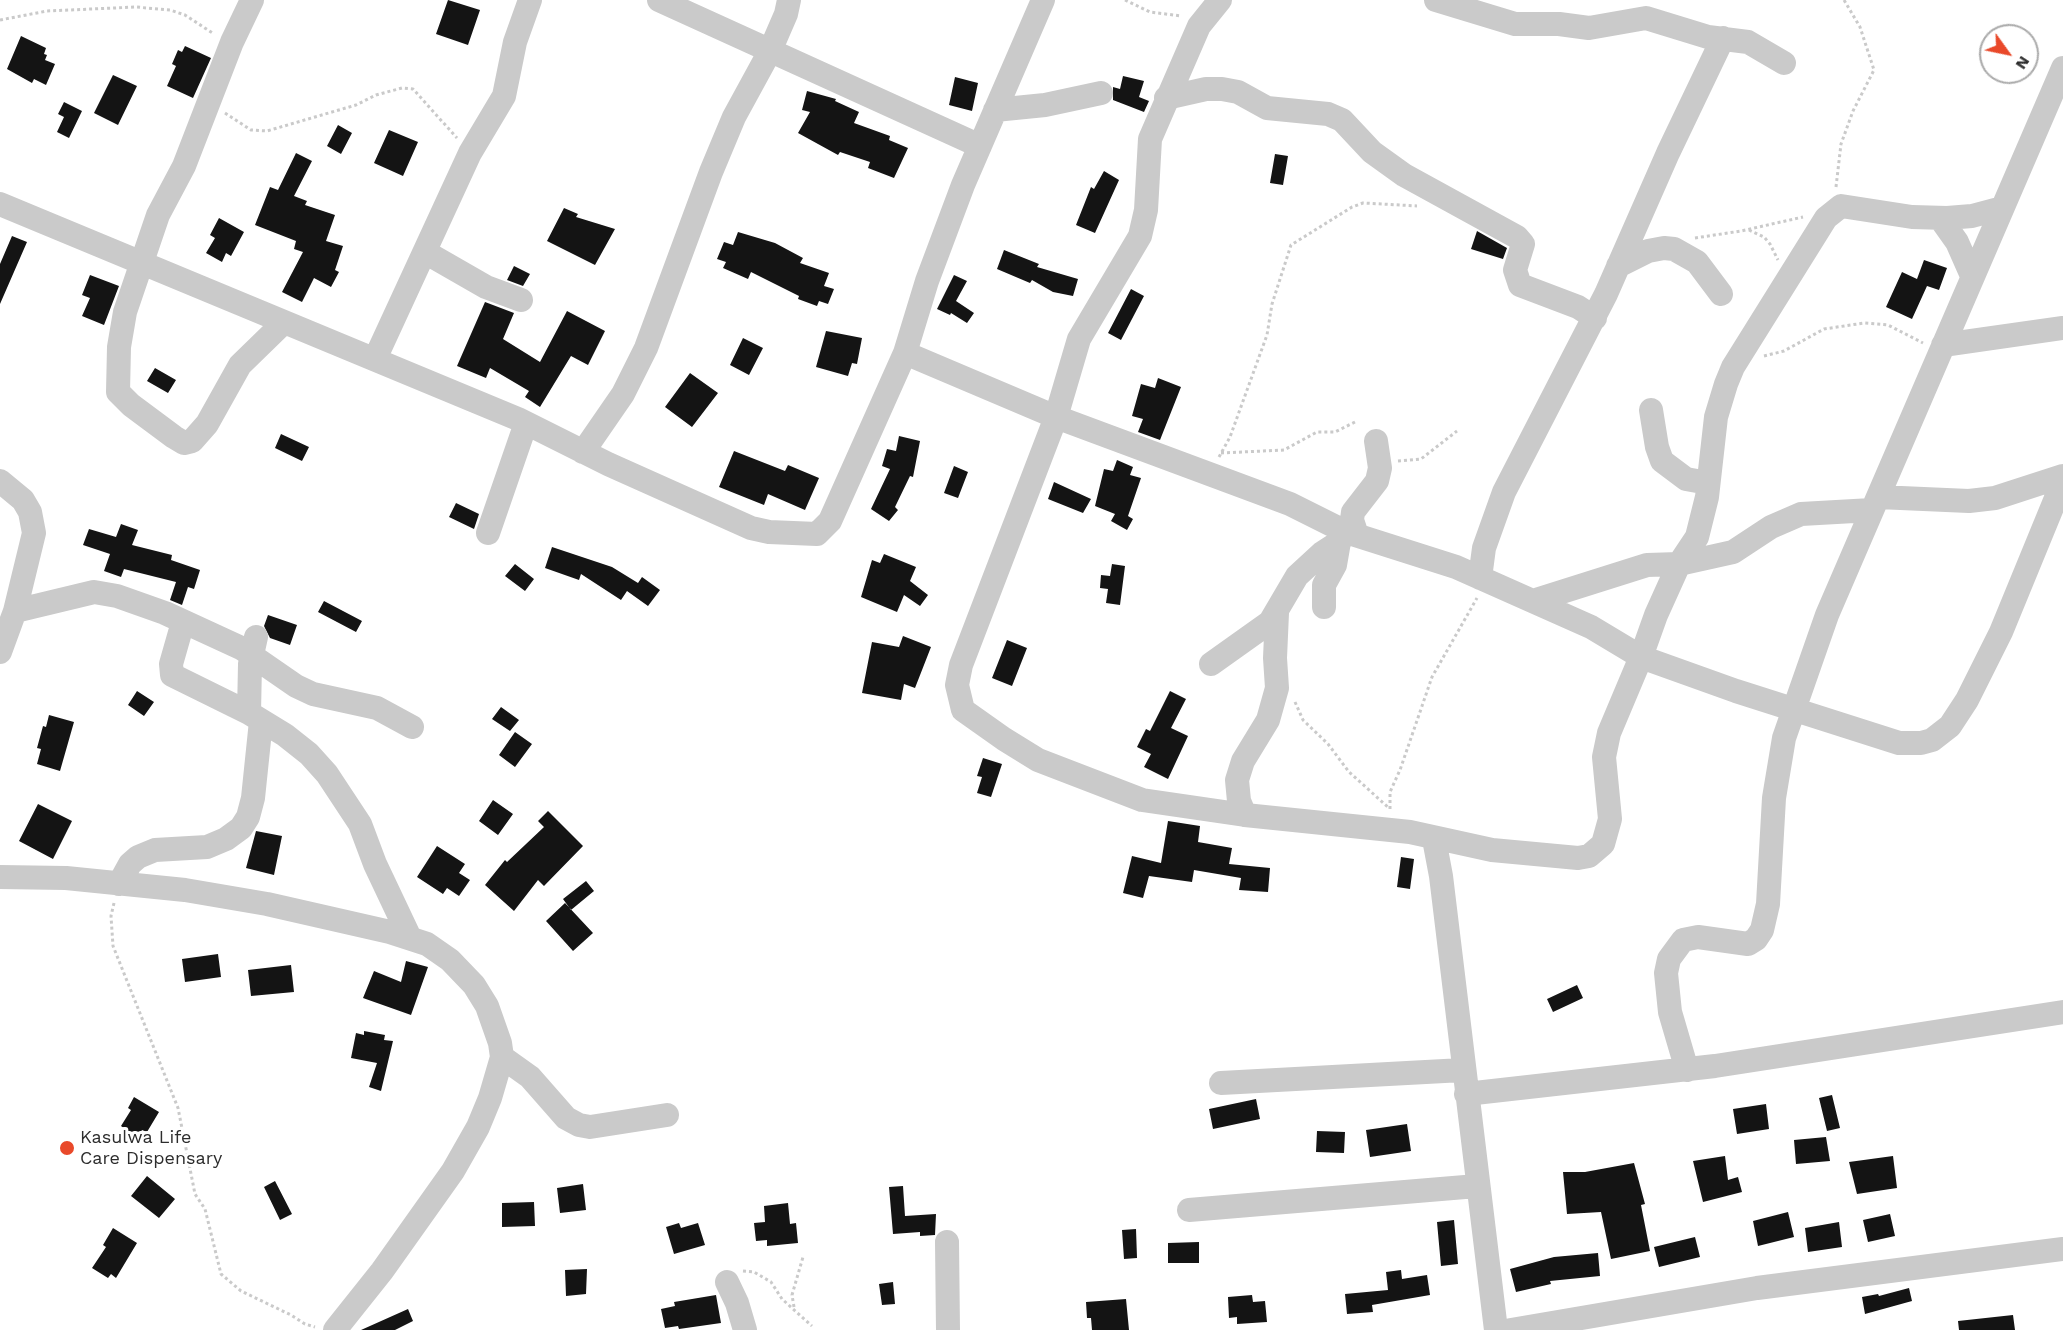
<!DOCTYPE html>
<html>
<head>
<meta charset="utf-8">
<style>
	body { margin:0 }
	#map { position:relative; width:2063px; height:1330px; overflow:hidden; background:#fff; font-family:"Work Sans",sans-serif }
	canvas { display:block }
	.north { position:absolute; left:1979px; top:24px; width:60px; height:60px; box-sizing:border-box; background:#fff; border:2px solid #ababab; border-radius:50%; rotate:123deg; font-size:16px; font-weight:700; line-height:24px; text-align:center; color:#2d2d2d }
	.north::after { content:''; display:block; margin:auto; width:21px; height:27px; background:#e9492a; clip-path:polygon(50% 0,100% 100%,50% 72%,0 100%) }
</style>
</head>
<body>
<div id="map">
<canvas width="2063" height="1330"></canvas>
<div class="north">N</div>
</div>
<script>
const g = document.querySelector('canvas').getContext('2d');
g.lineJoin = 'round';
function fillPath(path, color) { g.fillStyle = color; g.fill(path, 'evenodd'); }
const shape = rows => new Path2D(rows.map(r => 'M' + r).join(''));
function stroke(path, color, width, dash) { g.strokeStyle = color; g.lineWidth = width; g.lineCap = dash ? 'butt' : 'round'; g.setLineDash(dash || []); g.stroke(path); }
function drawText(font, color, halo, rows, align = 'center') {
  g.font = font + ' "Work Sans",sans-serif'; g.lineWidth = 6; g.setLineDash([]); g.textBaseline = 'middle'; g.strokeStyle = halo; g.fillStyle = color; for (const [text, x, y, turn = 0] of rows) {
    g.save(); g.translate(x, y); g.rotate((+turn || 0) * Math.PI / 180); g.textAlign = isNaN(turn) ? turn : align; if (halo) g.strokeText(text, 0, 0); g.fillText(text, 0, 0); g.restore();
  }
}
fillPath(shape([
	[448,0,480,10,468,45,436,34],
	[21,36,46,48,44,54,47,55,45,60,55,64,46,85,34,79,32,83,7,69],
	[185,46,211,58,193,98,167,86,176,66,172,64,178,50,182,52],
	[113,75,137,86,118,125,94,113],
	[1123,76,1144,81,1139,97,1149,101,1144,112,1113,100,1113,87,1120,89],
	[955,77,978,83,972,111,949,105],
	[807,91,836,99,835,101,859,112,854,123,890,136,889,140,908,148,894,178,868,168,870,162,840,152,838,155,798,133,810,112,802,110],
	[64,102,82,111,69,138,57,132,64,117,58,114],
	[338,125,352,133,341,154,327,146],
	[389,130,418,142,403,176,374,163],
	[296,153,312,161,294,196,307,201,305,205,335,215,326,241,343,246,335,270,339,272,331,287,314,278,302,302,282,292,303,252,294,249,296,241,255,225,270,187,278,190],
	[1275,154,1288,156,1283,185,1270,183],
	[1104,171,1119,180,1095,233,1076,225,1091,187,1094,189],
	[564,208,578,214,576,217,615,229,595,265,547,241],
	[219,218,244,232,231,256,226,253,222,262,206,253,215,238,210,235],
	[1477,231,1507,248,1503,259,1471,249],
	[738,232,775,243,803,258,800,263,829,273,824,286,834,289,828,304,819,301,817,306,798,299,799,296,751,272,748,279,723,268,726,262,717,259,724,242,733,245],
	[12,236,27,242,0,304,0,264],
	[1004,250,1039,264,1037,267,1078,279,1073,296,1053,292,1032,280,1030,283,997,269],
	[1924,260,1947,268,1939,290,1927,286,1912,319,1886,307,1902,272,1917,279],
	[514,266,530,274,523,286,507,280],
	[90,275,119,286,104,325,82,316,90,298,82,295],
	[954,275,967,281,956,301,974,313,967,323,951,313,950,315,937,309],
	[1131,289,1144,296,1121,340,1108,333],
	[485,302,514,313,503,339,540,362,567,311,605,331,588,365,571,356,540,407,525,397,529,391,490,368,486,378,457,366],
	[826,331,862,338,857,364,852,363,848,376,816,367],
	[743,338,763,348,749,375,730,365],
	[155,368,176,380,168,393,147,381],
	[690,373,718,393,692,427,665,407],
	[1158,378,1181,387,1160,440,1138,432,1143,419,1132,416,1141,384,1155,388],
	[281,434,309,447,302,461,275,448],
	[899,436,920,441,913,477,910,476,895,507,898,510,889,521,871,509,890,469,882,466,887,449,896,451],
	[734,451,785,471,788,465,819,478,805,510,768,494,764,505,719,487],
	[1117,460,1133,467,1130,475,1141,478,1128,516,1133,519,1127,530,1111,521,1115,514,1095,506,1104,469,1113,471],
	[954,466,968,472,958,498,944,493],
	[1054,482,1091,499,1083,513,1048,499],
	[456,503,479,514,474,529,449,517],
	[121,524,138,530,132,545,172,555,171,560,200,570,194,589,188,587,182,605,170,600,176,582,124,569,121,577,104,571,110,554,83,545,89,529,116,537],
	[552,547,612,567,638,583,642,577,660,590,648,606,627,591,621,600,581,574,579,580,545,568],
	[884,554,916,567,910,581,928,595,920,606,904,595,897,612,861,597,872,560,880,563],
	[515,564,534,579,525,591,505,576],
	[1112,564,1125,566,1120,605,1106,603,1108,589,1100,588,1101,575,1110,576],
	[324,601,362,621,356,632,318,612],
	[268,615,297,625,290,645,270,638,264,626],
	[903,636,931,647,915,688,904,684,901,700,862,693,872,642,899,647],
	[1007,640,1027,648,1012,686,992,678],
	[137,691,154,702,144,716,128,705],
	[1170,691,1186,699,1171,728,1188,736,1168,779,1144,767,1151,754,1137,747,1146,729,1150,731],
	[501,707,519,720,510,731,492,719],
	[49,715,74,722,60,771,37,764,41,749,37,748,43,726,46,727],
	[515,732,532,744,515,767,499,755],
	[983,758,1002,764,991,797,977,793,982,777,977,776],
	[493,800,513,814,498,835,479,821],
	[38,804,72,821,53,859,19,841],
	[548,811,583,846,544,886,538,880,514,911,485,885,505,860,507,862,544,827,538,821],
	[1168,821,1200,826,1198,842,1232,848,1229,864,1270,868,1268,892,1239,890,1241,878,1194,870,1192,882,1149,876,1143,898,1123,893,1132,856,1161,863],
	[256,831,282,836,274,875,246,868],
	[437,846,465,864,459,873,470,880,459,896,447,888,443,894,417,877],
	[1401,857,1414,859,1410,889,1397,887],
	[586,881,594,891,571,910,563,899],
	[565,903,593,933,573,951,546,921],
	[218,954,221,977,185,982,182,959],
	[406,961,428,967,411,1015,363,998,374,971,401,982],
	[291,965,294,992,251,996,248,970],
	[1577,985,1583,998,1553,1012,1547,999],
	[364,1031,385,1035,384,1040,393,1041,381,1091,369,1087,377,1063,351,1058,356,1033,364,1035],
	[1832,1095,1840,1128,1827,1131,1819,1098],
	[134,1097,159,1112,147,1132,142,1130,137,1138,121,1126,131,1110,128,1108],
	[1256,1099,1260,1119,1213,1129,1209,1109],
	[1766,1104,1769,1129,1737,1134,1733,1109],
	[1407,1124,1411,1151,1370,1157,1366,1130],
	[1317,1131,1345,1132,1344,1153,1316,1152],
	[1826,1137,1830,1161,1796,1164,1794,1140],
	[1725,1156,1728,1180,1738,1177,1742,1192,1703,1202,1693,1161],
	[1893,1156,1897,1188,1857,1194,1849,1162],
	[1634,1163,1645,1204,1641,1205,1650,1251,1611,1259,1601,1212,1567,1214,1563,1172,1585,1172],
	[147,1176,175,1199,159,1218,131,1196],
	[275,1181,292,1214,280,1220,264,1187],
	[583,1184,586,1210,560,1213,557,1188],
	[903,1186,905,1216,936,1214,935,1235,920,1236,920,1232,893,1234,889,1187],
	[534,1202,535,1226,502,1227,502,1203],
	[788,1203,790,1224,796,1223,798,1243,767,1246,767,1240,756,1241,754,1223,765,1222,764,1206],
	[1788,1212,1794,1237,1758,1246,1753,1221],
	[1890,1214,1895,1236,1868,1242,1863,1220],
	[1454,1220,1458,1264,1441,1266,1437,1222],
	[1839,1222,1842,1247,1808,1252,1805,1228],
	[679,1223,681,1228,698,1223,705,1245,674,1254,666,1227],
	[113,1228,137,1243,116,1278,111,1274,108,1278,92,1268,106,1247,103,1245],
	[1136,1229,1137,1258,1124,1259,1122,1230],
	[1695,1237,1700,1257,1659,1267,1654,1247],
	[1199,1242,1199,1263,1168,1263,1168,1243],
	[1598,1253,1600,1276,1550,1281,1551,1284,1516,1292,1510,1269,1554,1257],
	[587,1269,586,1294,566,1296,565,1270],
	[1401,1270,1402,1279,1427,1275,1430,1295,1372,1305,1373,1312,1347,1314,1345,1294,1388,1290,1386,1272],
	[893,1282,895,1304,882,1305,879,1284],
	[1909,1288,1912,1301,1865,1314,1862,1297,1878,1294,1879,1296],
	[716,1295,721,1323,679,1329,678,1326,665,1328,661,1309,675,1306,674,1302],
	[1252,1295,1253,1302,1265,1301,1267,1322,1237,1324,1237,1317,1229,1318,1228,1297],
	[1126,1299,1129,1330,1092,1330,1091,1318,1087,1318,1086,1302],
	[408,1309,413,1321,395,1330,361,1330],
	[2013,1315,2015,1330,1959,1330,1958,1321]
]), '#141414');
stroke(shape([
	[1125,0,1150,12,1181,16],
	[0,20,47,11,136,7,170,10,185,15,214,34],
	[225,113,251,130,267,131,356,105,376,95,402,88,413,89,457,138],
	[1836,187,1841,144,1853,111,1874,70,1860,27,1844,0],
	[1749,230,1764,237,1770,244,1778,260],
	[1695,238,1741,231,1803,217],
	[1764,356,1784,351,1824,329,1864,323,1888,325,1923,343],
	[1221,453,1284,450,1317,432,1335,432,1355,422],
	[1219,457,1230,437,1267,335,1272,304,1291,245,1352,207,1363,203,1417,206],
	[1398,461,1421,459,1457,431],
	[1295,702,1303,720,1328,744,1349,772,1389,808],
	[1390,809,1390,792,1400,770,1432,677,1477,598],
	[114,903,111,916,113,946,178,1108,195,1194,205,1209,221,1274,241,1291,291,1315,305,1324,315,1327],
	[743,1271,754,1272,771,1282,782,1299,812,1326],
	[794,1307,792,1295,803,1257]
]), '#cacaca', 3, [3, 3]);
stroke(shape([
	[252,0,232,42,184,166,158,215,125,312,119,347,118,392,131,405,174,437,184,443,192,441,207,424,240,365,278,328,277,320],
	[659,0,980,146],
	[1220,0,1199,26,1150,139,1146,210,1140,236,1079,339,1056,417,961,665,957,685,963,710,1004,739,1038,760,1142,800,1245,815,1410,832,1492,850,1578,858,1589,856,1603,844,1610,819,1604,757,1609,733,1641,657,1656,615,1679,564,1697,537,1707,497,1716,417,1726,384,1733,367,1826,218,1841,206,1912,217,1947,218,1972,216,2002,208],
	[1436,0,1515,24,1559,24,1589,28,1646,18,1708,37,1748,42,1784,63],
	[1166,98,1206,89,1222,89,1238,92,1267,108,1328,114,1342,120,1372,152,1404,175,1517,237,1523,244,1515,270,1520,285,1578,307,1595,318],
	[995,110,1045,105,1101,93],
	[0,204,518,419,608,464,751,528,769,532,817,534,830,521,905,353,927,281,963,185,1043,0],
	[1940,218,1957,242,1972,276],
	[425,252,486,287,521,300],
	[1618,266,1648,251,1664,248,1674,249,1697,262,1721,294],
	[1943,345,2063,328],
	[905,353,1056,417,1290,504,1346,532,1456,567,1591,627,1641,657,1736,691,1899,743,1921,743,1932,740,1950,726,1967,700,2001,632,2063,481],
	[375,359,470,153,504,96,515,42,530,0],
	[1651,410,1657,447,1662,461,1686,479,1708,483],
	[583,452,623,394,646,348,711,172,734,117,770,51,786,14,789,0],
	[0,481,23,500,30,512,34,533,15,611,0,652],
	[1878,497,1969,501,1995,498,2063,476],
	[488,533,526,423],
	[1357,535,1352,520,1353,512,1377,481,1380,468,1376,441],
	[1480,578,1484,548,1504,492,1606,294,1668,153,1723,38],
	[1533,601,1647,565,1679,564,1733,552,1771,527,1801,514,1872,510],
	[1324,607,1324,585,1335,565,1339,542],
	[15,611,94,592,117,596,165,613,241,648,296,686,313,694,377,708,412,727],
	[183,622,171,664,172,675,249,713,285,735,309,754,327,774,360,824,375,864,410,938],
	[1211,664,1270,622,1297,576,1322,553,1339,542,1346,532],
	[249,713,250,664,256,637],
	[1245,815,1239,801,1237,780,1243,761,1268,720,1277,688,1275,658,1277,613],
	[1434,839,1441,876,1496,1330],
	[0,877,66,878,185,890,267,904,390,932,427,944,450,960,474,985,487,1006,500,1043,502,1057,490,1098,478,1127,453,1171,382,1271,335,1330],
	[119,884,130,864,138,857,155,850,207,847,226,839,241,828,248,817,253,798,261,721],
	[502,1057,530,1077,566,1118,579,1125,590,1127,667,1115],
	[1687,1070,1670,1012,1666,973,1669,959,1683,940,1698,937,1748,944,1756,939,1762,930,1768,904,1774,798,1784,738,1827,615,2063,68],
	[1221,1083,1463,1070],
	[1466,1094,1715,1066,2063,1012],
	[1189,1210,1477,1186],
	[947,1242,948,1330],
	[727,1282,737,1303,745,1330],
	[1511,1330,1757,1288,2063,1249]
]), '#cacaca', 24);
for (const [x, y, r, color] of [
	[67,1148,8,"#e9492a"]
]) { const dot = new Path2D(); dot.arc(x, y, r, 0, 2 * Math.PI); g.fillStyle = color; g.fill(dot); stroke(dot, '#fff', 2); }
drawText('18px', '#2d2d2d', '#fff', [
	["Kasulwa Life",80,1138],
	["Care Dispensary",80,1159]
], 'left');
</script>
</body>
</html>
